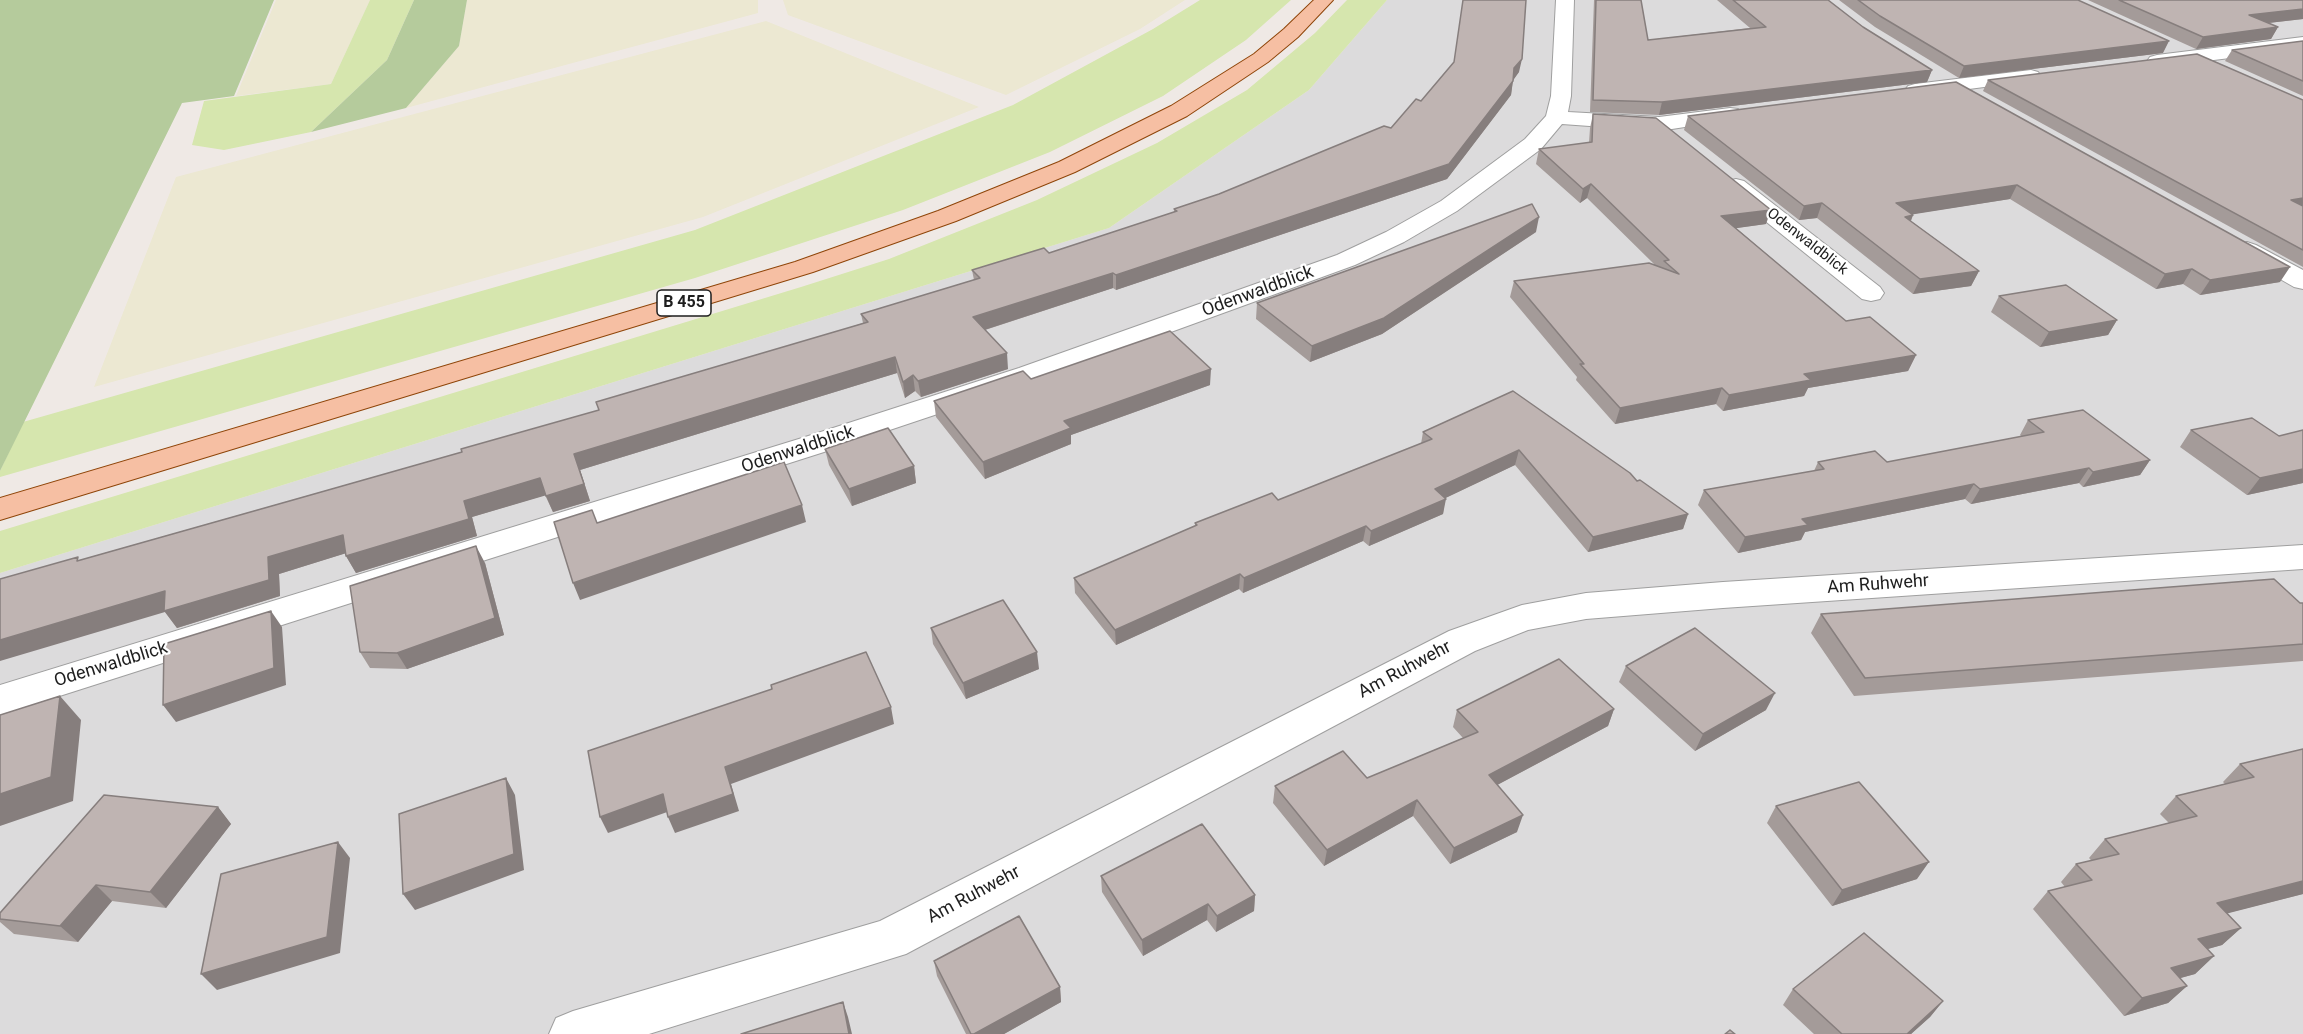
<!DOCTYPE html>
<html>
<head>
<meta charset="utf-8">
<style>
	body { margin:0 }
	canvas { display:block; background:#efe9e5 }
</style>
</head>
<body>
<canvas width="2303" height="1034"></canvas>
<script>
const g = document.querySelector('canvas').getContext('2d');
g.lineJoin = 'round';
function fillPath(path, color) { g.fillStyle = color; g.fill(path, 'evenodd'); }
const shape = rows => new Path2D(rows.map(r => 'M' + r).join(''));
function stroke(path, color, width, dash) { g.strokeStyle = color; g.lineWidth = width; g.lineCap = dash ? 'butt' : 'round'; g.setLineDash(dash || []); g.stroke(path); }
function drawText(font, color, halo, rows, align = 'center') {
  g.font = font + ' Roboto,sans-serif'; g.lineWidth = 4.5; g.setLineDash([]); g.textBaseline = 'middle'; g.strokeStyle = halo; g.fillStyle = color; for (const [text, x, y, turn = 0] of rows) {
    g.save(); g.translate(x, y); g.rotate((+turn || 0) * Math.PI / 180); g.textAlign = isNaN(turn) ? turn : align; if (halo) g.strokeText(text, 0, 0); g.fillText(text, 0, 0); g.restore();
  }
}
fillPath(shape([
	[1387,0,2303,0,2303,1034,0,1034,0,573,1109,228,1309,90]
]), '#dcdbdc');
fillPath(shape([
	[276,0,370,0,331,84,236,96],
	[467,0,758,0,758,13,406,108,459,46],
	[783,0,1185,0,1140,29,1006,95,788,15],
	[766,21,979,107,703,217,94,387,176,177]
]), '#ece8d2');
fillPath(shape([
	[370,0,414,0,387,60,311,132,224,150,192,145,204,101,331,84],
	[1200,0,1291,0,1246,40,1163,96,1050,152,903,210,695,278,0,477,0,471,23,422,695,230,1013,105,1153,29],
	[1347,0,1387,0,1309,90,1109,228,0,573,0,531,801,287,889,259,1037,200,1157,143,1247,90,1315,33]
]), '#d6e6ae');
fillPath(shape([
	[0,0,274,0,234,96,182,103,0,471],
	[414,0,467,0,459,46,406,108,311,132,387,60]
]), '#b5cb9c');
const minor = shape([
	[1556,0,1574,0,1571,96,1568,112,1659,117,1730,108,1738,109,1741,114,1738,119,1730,120,1659,131,1562,124,1541,149,1457,211,1404,242,1355,265,1039,380,824,452,0,715,0,685,802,438,1019,368,1337,255,1386,232,1441,201,1525,139,1546,116,1551,96,1556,0],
	[2303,37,2303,49,2157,67,2150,65,2147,61,2150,57,2157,55,2303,37],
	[2031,70,2038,72,2041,76,2038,80,1915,96,1908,94,1905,90,1908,86,1915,84,2031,70],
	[1736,179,1744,181,1880,287,1884,293,1880,299,1871,301,1862,299,1728,191,1724,186,1728,181,1736,179],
	[2247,242,2256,245,2303,270,2303,289,2294,287,2238,255,2234,250,2238,245,2247,242],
	[2303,545,2303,569,1723,608,1586,619,1528,630,1475,651,906,954,649,1034,549,1034,556,1018,573,1011,880,921,1449,631,1522,605,1586,593,1723,582,2303,545]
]);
const primary = shape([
	[1314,0,1333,0,1298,37,1268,62,1187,116,1075,172,956,221,813,272,0,520,0,498,795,262,938,211,1059,162,1171,106,1254,54,1284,29,1314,0]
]);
stroke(minor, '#9f9f9f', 2);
stroke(primary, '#8f4509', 2);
fillPath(minor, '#fff');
fillPath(primary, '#f6bfa3');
fillPath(shape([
	[1594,0,1641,0,1648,40,1750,28,1717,0,1828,0,1863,27,1932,70,1927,82,1659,115,1590,112],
	[1839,0,2078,0,2163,53,1959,78,1875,27],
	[2088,0,2303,0,2303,19,2268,23,2278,27,2271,39,2196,49],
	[2303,41,2303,96,2225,61,2232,50],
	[1519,72,1513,79,1511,95,1447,179,1116,290,1113,288,985,330,1008,369,921,397,915,391,905,398,897,373,580,470,590,501,553,512,545,495,472,517,477,536,356,573,346,556,346,553,279,574,280,596,177,628,165,612,80,560,462,452,599,410,863,323,861,314,974,280,972,270,1049,253,1174,212,1174,209,1219,194,1391,128,1421,101],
	[1988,80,2303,100,2303,267,1983,91],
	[1956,82,2280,282,2200,295,2183,284,2156,289,2010,199,1912,214,1913,215,1911,221,1979,271,1971,286,1913,294,1817,218,1799,220,1684,130,1688,116],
	[1593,114,1766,224,1736,228,1846,321,1916,355,1908,371,1808,388,1804,396,1723,411,1716,404,1615,424,1576,380,1577,377,1510,297,1514,281,1654,264,1587,198,1580,203,1536,164,1539,149,1589,143,1590,128],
	[1536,232,1382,334,1310,362,1256,319,1257,303],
	[1999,296,2117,320,2108,335,2040,347,1991,312],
	[1031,379,1210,385,1071,435,1071,444,985,479,936,417,934,401],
	[1513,391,1637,481,1688,514,1683,529,1588,552,1515,465,1445,498,1443,514,1369,546,1363,541,1243,593,1239,589,1116,645,1075,593,1074,578,1195,526,1195,523,1278,500,1421,444,1423,432],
	[2028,420,2150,460,2140,475,2083,487,2079,483,1971,504,1965,499,1805,532,1801,540,1738,553,1698,505,1704,490,1814,471,1818,462,1887,462,2022,437,2020,435],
	[2191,430,2279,436,2303,430,2303,483,2247,495,2180,447],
	[825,449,914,466,916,483,852,506,829,465],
	[485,563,504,635,407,669,370,668,360,652],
	[2303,603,2303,661,1854,696,1811,633,1821,614],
	[931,628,1039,669,966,699,933,644],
	[1626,666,1766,710,1695,751,1619,682],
	[1614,709,1608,726,1497,785,1517,832,1450,864,1413,816,1324,866,1273,803,1275,786,1367,778,1463,738,1453,727,1457,710],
	[2303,749,2303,894,2227,913,2241,928,2222,945,2207,949,2214,956,2195,974,2180,978,2187,986,2168,1003,2124,1016,2033,909,2048,891,2065,887,2061,882,2076,864,2092,861,2089,858,2105,839,2169,823,2160,814,2176,796,2225,784,2223,782,2240,764],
	[1776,806,1917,879,1832,906,1767,823],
	[218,807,231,824,166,908,112,901,78,942,14,934,0,922,0,913],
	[1101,876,1255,895,1254,911,1216,932,1207,920,1143,956,1102,892],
	[934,961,1060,987,1061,1002,1004,1034,966,1034,937,976],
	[1793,989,1943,1001,1930,1017,1911,1034,1814,1034,1783,1005]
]), '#a49b99');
fillPath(shape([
	[2303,9,2303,19,2242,26,2249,15],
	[2278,27,2271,39,2196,49,2203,37],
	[2169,41,2163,53,1959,78,1964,66],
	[1522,59,1519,72,1512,82,1514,68],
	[1932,70,1927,82,1659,115,1662,102],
	[1513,81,1511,95,1447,179,1116,290,1116,275],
	[1591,184,1587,198,1580,203,1583,189],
	[2017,185,2010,199,1890,218,1896,203],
	[2303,198,2303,209,2291,200],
	[1822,203,1817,218,1799,220,1804,206],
	[1771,210,1766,224,1716,231,1721,216],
	[1913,215,1907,230,1905,217],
	[1539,217,1536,232,1382,334,1310,362,1312,346],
	[2290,267,2280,282,2200,295,2210,280],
	[2192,269,2183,284,2156,289,2165,274],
	[1979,271,1971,286,1913,294,1920,279],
	[1113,273,1113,288,975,333,973,317],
	[2117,320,2108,335,2040,347,2049,332],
	[1007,353,1008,369,921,397,918,381],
	[1916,355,1908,371,1808,388,1804,396,1723,411,1729,395,1804,374],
	[895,357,897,373,580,470,590,501,553,512,546,496,574,454],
	[1211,369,1210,385,1071,435,1071,444,985,479,983,462,1064,421],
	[913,375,915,391,905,398,903,382],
	[1722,388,1716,404,1615,424,1620,408],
	[1519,450,1515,465,1433,504,1435,489],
	[2150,460,2140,475,2083,487,2093,472],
	[914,466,916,483,852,506,849,489],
	[2089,468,2079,483,1971,504,1980,489],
	[2303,469,2303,483,2247,495,2260,478],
	[540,478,547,495,472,517,477,536,356,573,346,556,464,501],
	[1974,484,1965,499,1805,532,1801,540,1738,553,1745,537,1802,519],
	[1446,499,1443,514,1369,546,1371,531],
	[802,505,806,522,580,600,573,583],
	[1688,514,1683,529,1588,552,1593,537],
	[1366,526,1363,541,1243,593,1244,578],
	[343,535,353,551,279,574,280,596,177,628,165,612,0,661,0,640,165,591,268,557],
	[476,546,485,563,504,635,407,669,397,653],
	[1240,574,1239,589,1116,645,1115,630],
	[271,611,282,627,286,685,176,722,163,705],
	[1037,652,1039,669,966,699,963,683],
	[1775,693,1766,710,1695,751,1703,734],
	[60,696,81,720,73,801,0,826,0,794],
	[891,707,894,724,731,784,739,811,675,833,668,817,725,767],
	[1614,709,1608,726,1484,792,1489,775],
	[506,778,515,795,524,870,415,910,403,894],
	[663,794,670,811,608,833,600,817],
	[1417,800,1413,816,1324,866,1327,850],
	[218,807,231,824,166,908,150,892],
	[1523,815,1517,832,1450,864,1454,848],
	[338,842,350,858,340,953,217,990,201,974],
	[1929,862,1917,879,1832,906,1842,890],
	[2303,881,2303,894,2198,921,2217,903],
	[96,885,112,901,78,942,60,926],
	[1255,895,1254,911,1216,932,1217,916],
	[1208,904,1207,920,1143,956,1142,940],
	[2241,928,2222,945,2180,957,2198,939],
	[2214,956,2195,974,2152,986,2171,968],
	[2187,986,2168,1003,2124,1016,2142,998],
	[1060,987,1061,1002,1004,1034,974,1034],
	[1943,1001,1930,1017,1911,1034,1907,1034],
	[843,1002,848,1017,852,1034,849,1034]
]), '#867e7d');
const building = shape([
	[1463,0,1526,0,1522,59,1514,68,1513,81,1449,164,1116,275,1113,273,973,317,1007,353,918,381,913,375,903,382,895,357,574,454,584,484,546,496,540,478,464,501,469,519,346,556,343,535,268,557,269,580,164,611,165,591,0,640,0,579,78,557,77,561,300,498,462,452,461,449,599,410,596,402,868,322,861,314,980,278,972,270,1044,248,1049,253,1177,211,1174,209,1219,194,1384,126,1391,128,1416,99,1421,101,1454,62,1463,0],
	[1596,0,1641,0,1648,40,1766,27,1733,0,1828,0,1863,27,1932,70,1662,102,1593,100,1596,0],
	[1858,0,2078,0,2169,41,1964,66,1880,16,1858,0],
	[2119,0,2303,0,2303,9,2249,15,2278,27,2203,37,2119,0],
	[2303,41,2303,81,2232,50,2303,41],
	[2197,54,2303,100,2303,198,2291,200,2303,206,2303,250,1988,80,2197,54],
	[1956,82,2290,267,2210,280,2192,269,2165,274,2017,185,1896,203,1913,215,1905,217,1979,271,1920,279,1822,203,1804,206,1688,116,1956,82],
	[1593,114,1656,118,1771,210,1721,216,1846,321,1870,317,1916,355,1804,374,1811,380,1729,395,1722,388,1620,408,1580,364,1584,364,1514,281,1649,263,1679,274,1664,261,1669,260,1591,184,1583,189,1539,149,1592,142,1593,114],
	[1532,204,1539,217,1384,318,1312,346,1257,303,1532,204],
	[2066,285,2117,320,2049,332,1999,296,2066,285],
	[1170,331,1211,369,1064,421,1071,428,983,462,934,401,1023,371,1031,379,1170,331],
	[1513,391,1630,473,1637,481,1640,480,1688,514,1593,537,1519,450,1435,489,1446,499,1371,531,1366,526,1244,578,1240,574,1115,630,1074,578,1197,525,1195,523,1272,493,1278,500,1432,439,1423,432,1513,391],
	[2083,410,2150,460,2093,472,2089,468,1980,489,1974,484,1802,519,1808,525,1745,537,1704,490,1824,469,1818,462,1875,451,1887,462,2044,432,2028,420,2083,410],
	[2252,418,2279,436,2303,430,2303,469,2260,478,2191,430,2252,418],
	[888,428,914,466,849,489,825,449,888,428],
	[784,462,802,505,573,583,554,522,592,510,597,523,784,462],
	[476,546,495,618,397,653,360,652,350,586,476,546],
	[2274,579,2300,603,2303,603,2303,644,1865,678,1821,614,2274,579],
	[1003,600,1037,652,963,683,931,628,1003,600],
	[271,611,274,668,163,705,164,644,271,611],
	[1695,628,1775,693,1703,734,1626,666,1695,628],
	[866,652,891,707,725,767,733,794,668,817,663,794,600,817,588,751,772,689,771,685,866,652],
	[1559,659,1614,709,1489,775,1523,815,1454,848,1417,800,1327,850,1275,786,1343,751,1367,778,1478,732,1457,710,1559,659],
	[60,696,51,777,0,794,0,715,60,696],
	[2303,749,2303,881,2217,903,2241,928,2198,939,2214,956,2171,968,2187,986,2142,998,2048,891,2092,880,2076,864,2119,854,2105,839,2197,816,2176,796,2254,777,2240,764,2303,749],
	[506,778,514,854,403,894,399,814,506,778],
	[1859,782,1929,862,1842,890,1776,806,1859,782],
	[104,795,218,807,150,892,96,885,60,926,0,919,0,913,104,795],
	[1202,824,1255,895,1217,916,1208,904,1142,940,1101,876,1202,824],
	[338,842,327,937,201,974,221,874,338,842],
	[1019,916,1060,987,974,1034,971,1034,934,961,1019,916],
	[1864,933,1943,1001,1907,1034,1842,1034,1793,989,1864,933],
	[843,1002,849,1034,741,1034,843,1002],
	[1730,1030,1735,1034,1725,1034,1730,1030]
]);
fillPath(building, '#bfb4b2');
stroke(building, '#867e7d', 1.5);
drawText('15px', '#1e1e1e', '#fff', [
	["Odenwaldblick",1807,242,38]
]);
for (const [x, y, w] of [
	[684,303,54]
]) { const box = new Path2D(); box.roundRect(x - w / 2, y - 13, w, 26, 4.5); g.fillStyle = '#fff'; g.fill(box); stroke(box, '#1e1e1e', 1.5); }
drawText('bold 16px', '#1e1e1e', null, [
	["B 455",684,303]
]);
drawText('18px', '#1e1e1e', '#fff', [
	["Odenwaldblick",1258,292,-20],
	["Odenwaldblick",798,450,-18],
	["Am Ruhwehr",1878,585,-4],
	["Odenwaldblick",111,665,-17],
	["Am Ruhwehr",1405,670,-28],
	["Am Ruhwehr",974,895,-28]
]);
</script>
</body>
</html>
